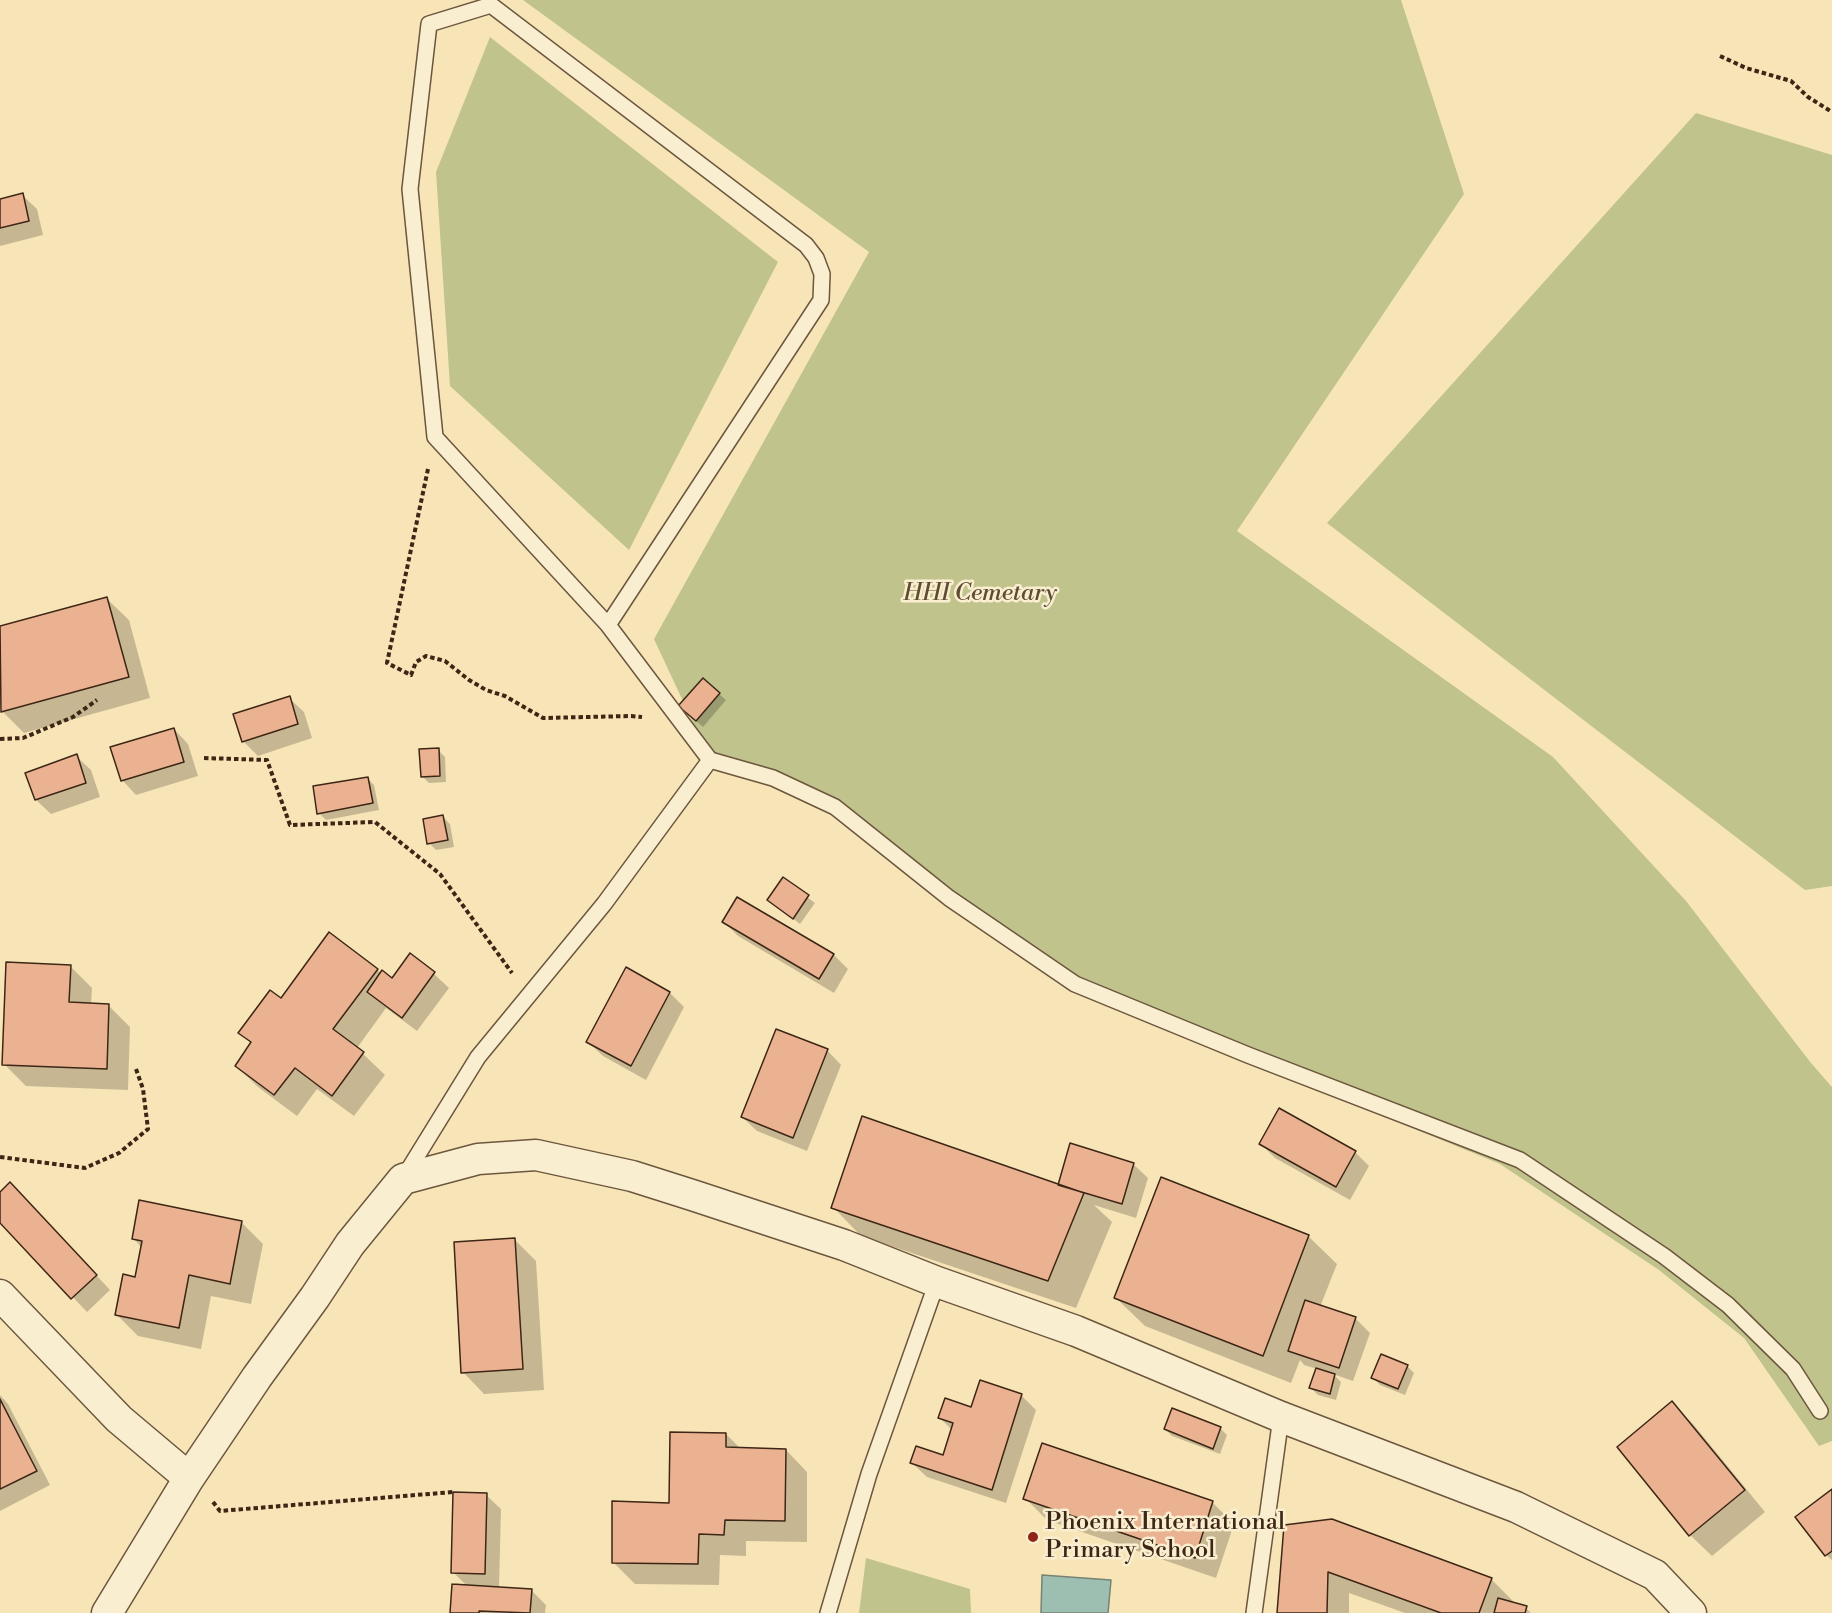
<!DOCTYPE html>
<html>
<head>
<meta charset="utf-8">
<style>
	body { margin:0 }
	canvas { display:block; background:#f8e5b7 }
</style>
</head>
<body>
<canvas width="1832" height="1613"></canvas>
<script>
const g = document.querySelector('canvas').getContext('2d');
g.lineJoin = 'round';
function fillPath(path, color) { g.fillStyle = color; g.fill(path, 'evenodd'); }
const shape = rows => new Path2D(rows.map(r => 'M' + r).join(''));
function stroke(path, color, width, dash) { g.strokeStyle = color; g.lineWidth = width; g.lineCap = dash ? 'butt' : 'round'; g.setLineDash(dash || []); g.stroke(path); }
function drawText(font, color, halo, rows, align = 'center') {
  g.font = font + ' "Libre Bodoni",serif'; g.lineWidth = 5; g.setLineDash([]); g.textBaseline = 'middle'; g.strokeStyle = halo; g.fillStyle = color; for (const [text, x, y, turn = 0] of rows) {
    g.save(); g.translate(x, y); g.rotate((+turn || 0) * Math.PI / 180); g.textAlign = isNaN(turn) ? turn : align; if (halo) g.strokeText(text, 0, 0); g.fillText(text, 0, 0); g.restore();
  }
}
fillPath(shape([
	[523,0,1401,0,1464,194,1237,531,1553,757,1686,901,1811,1063,1832,1087,1832,1441,1819,1446,1744,1338,1659,1270,1500,1164,1072,988,832,811,709,757,654,639,869,252],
	[490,37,778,262,629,550,450,386,436,172],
	[1696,113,1832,155,1832,886,1805,890,1327,523],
	[866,1558,970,1589,971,1613,859,1613]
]), '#c0c38c');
const water = shape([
	[1042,1575,1111,1580,1108,1613,1041,1613,1042,1575]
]);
fillPath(water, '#9dbfb2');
stroke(water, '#778273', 1.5);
fillPath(shape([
	[22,195,37,209,43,235,0,246,0,200],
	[107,599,129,620,150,698,24,733,2,711,0,703,0,628],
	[719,694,726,700,703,727,687,713],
	[289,698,304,712,312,738,258,756,243,741],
	[174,729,188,744,198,776,136,795,122,780],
	[438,750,445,757,446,782,429,783,422,776],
	[76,756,91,770,100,797,51,814,36,800,27,774],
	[368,779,374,785,379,810,326,820,319,813],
	[443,817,450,824,454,847,436,850,429,843],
	[783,879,815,903,800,924,769,900],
	[738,899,834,955,848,969,834,993,738,936,724,922],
	[410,955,434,974,449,988,417,1031,386,1008,357,1048,385,1075,354,1116,317,1089,297,1116,258,1087,236,1066,252,1044,240,1033,281,1000,377,970,392,980],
	[70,966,92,988,91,1005,108,1005,130,1027,128,1090,26,1086,4,1064],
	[670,993,684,1007,646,1080,603,1056,588,1042],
	[827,1050,841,1065,807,1151,757,1131,742,1117],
	[1261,1144,1355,1152,1369,1166,1350,1200,1275,1158],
	[1133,1164,1148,1178,1136,1218,1094,1205,1112,1222,1076,1308,861,1236,833,1207,1059,1186],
	[0,1194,25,1198,110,1290,87,1312,0,1221],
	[241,1222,263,1244,251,1304,211,1296,201,1349,138,1336,116,1314,136,1278,142,1248,133,1238],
	[1308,1236,1337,1264,1320,1307,1355,1318,1370,1333,1353,1381,1333,1374,1341,1382,1336,1400,1318,1395,1311,1388,1317,1369,1304,1365,1300,1360,1291,1383,1145,1326,1116,1298],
	[515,1240,536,1261,544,1390,484,1394,463,1372],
	[1407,1366,1414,1373,1405,1395,1380,1385,1373,1378],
	[0,1395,8,1404,50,1485,0,1511],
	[1021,1395,1036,1410,1006,1503,927,1477,912,1463,944,1457,952,1430,940,1418],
	[1672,1403,1693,1424,1765,1512,1712,1556,1690,1535],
	[1173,1410,1221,1429,1227,1435,1220,1454,1172,1436,1165,1429],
	[726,1434,741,1449,786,1450,807,1472,807,1542,746,1541,746,1556,720,1555,719,1585,635,1584,613,1562,671,1504],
	[1043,1445,1213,1503,1234,1524,1216,1578,1047,1520,1025,1498],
	[1832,1491,1832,1560,1826,1555],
	[486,1495,501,1509,499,1588,531,1590,546,1605,545,1613,451,1613,467,1586,453,1572],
	[1286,1527,1491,1579,1513,1601,1511,1604,1526,1608,1531,1613,1405,1613,1349,1593,1349,1613,1278,1613]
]), '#0003');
const building = shape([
	[23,193,29,221,0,228,0,199,23,193],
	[107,597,129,677,1,712,0,626,107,597],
	[703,678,720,693,696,721,678,706,703,678],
	[290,696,298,724,242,742,233,714,290,696],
	[174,728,184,762,121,781,110,747,174,728],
	[439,748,440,776,421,777,419,749,439,748],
	[77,754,86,783,35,800,25,773,77,754],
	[368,777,373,803,317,814,313,786,368,777],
	[443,815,448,840,427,844,423,819,443,815],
	[783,877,809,895,793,919,767,900,783,877],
	[737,897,834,954,819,979,722,922,737,897],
	[329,932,378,969,333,1029,364,1052,332,1096,295,1068,274,1095,235,1066,251,1042,238,1033,270,990,281,998,329,932],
	[410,953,435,972,402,1018,367,992,382,970,392,978,410,953],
	[6,962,71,965,69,1002,109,1004,107,1069,2,1065,6,962],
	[626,967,670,992,631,1066,586,1042,626,967],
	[776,1029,828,1049,793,1138,741,1117,776,1029],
	[1279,1108,1356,1151,1336,1187,1259,1144,1279,1108],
	[862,1116,1084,1193,1048,1281,831,1208,862,1116],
	[1070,1143,1134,1163,1122,1204,1058,1185,1070,1143],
	[1161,1177,1309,1235,1263,1356,1114,1298,1161,1177],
	[10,1182,97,1275,71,1299,0,1223,0,1192,10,1182],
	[139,1200,242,1221,230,1284,189,1275,179,1328,115,1315,123,1274,135,1277,142,1241,132,1239,139,1200],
	[515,1238,523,1369,461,1373,454,1242,515,1238],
	[1305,1300,1356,1317,1339,1368,1288,1351,1305,1300],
	[1381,1354,1408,1365,1398,1389,1371,1378,1381,1354],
	[1316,1368,1335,1374,1330,1394,1309,1388,1316,1368],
	[980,1380,1022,1394,992,1490,910,1463,916,1446,943,1455,953,1423,938,1418,945,1398,971,1407,980,1380],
	[0,1399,37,1471,0,1489,0,1399],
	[1672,1401,1745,1490,1689,1536,1617,1447,1672,1401],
	[1172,1408,1221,1427,1213,1449,1164,1429,1172,1408],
	[670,1432,726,1433,726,1447,786,1449,785,1521,725,1520,724,1535,699,1534,698,1564,612,1563,612,1501,669,1503,670,1432],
	[1042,1443,1213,1501,1195,1558,1023,1499,1042,1443],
	[1832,1489,1832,1551,1825,1556,1795,1517,1832,1489],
	[453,1492,487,1493,485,1574,451,1573,453,1492],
	[1332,1519,1492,1578,1479,1613,1441,1613,1328,1572,1327,1613,1277,1613,1284,1525,1332,1519],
	[452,1584,532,1589,530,1613,479,1611,479,1613,450,1613,452,1584],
	[1498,1598,1527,1606,1525,1613,1494,1613,1498,1598]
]);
fillPath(building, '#ebb292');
stroke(building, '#3d2615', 1.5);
const lane = shape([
	[608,625,821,300,822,274,816,258,806,245,491,5,429,24,410,189,435,437,608,625,710,760,773,778,835,807,949,898,1075,984,1248,1055,1520,1160,1664,1256,1728,1305,1793,1369,1820,1411],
	[404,1177,478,1057,604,904,710,760],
	[828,1613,869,1474,937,1282],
	[1254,1613,1281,1417]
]);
const street = shape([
	[0,1295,119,1419,189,1478],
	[107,1613,189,1478,257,1377,315,1297,350,1244,403,1179,478,1159,536,1155,632,1176,692,1195,844,1245,937,1282,1076,1331,1281,1417,1516,1507,1655,1575,1691,1613]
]);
stroke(lane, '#6c563e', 18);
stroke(street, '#6c563e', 33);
stroke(shape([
	[1720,56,1746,68,1791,81,1808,97,1832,112],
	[428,469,387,663,411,675,416,662,426,656,445,661,469,680,486,690,505,696,543,718,631,716,642,717],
	[0,739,23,738,73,717,97,700],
	[204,758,267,760,290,825,375,822,440,874,512,973],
	[0,1157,85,1168,119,1153,148,1129,143,1089,136,1069],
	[213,1502,220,1511,453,1492]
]), '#3d2615', 4, [4.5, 3]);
stroke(lane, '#faeed0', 15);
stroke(street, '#faeed0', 30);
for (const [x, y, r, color] of [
	[1033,1537,6,"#8f2418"]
]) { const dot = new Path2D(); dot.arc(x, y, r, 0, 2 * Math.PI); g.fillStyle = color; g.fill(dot); stroke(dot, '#faeed0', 2); }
drawText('italic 24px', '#5e4d33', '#faeed0', [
	["HHI Cemetary",980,594]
]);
drawText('24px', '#3d2615', '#faeed0', [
	["Phoenix International",1045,1523],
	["Primary School",1045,1551]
], 'left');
</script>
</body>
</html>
